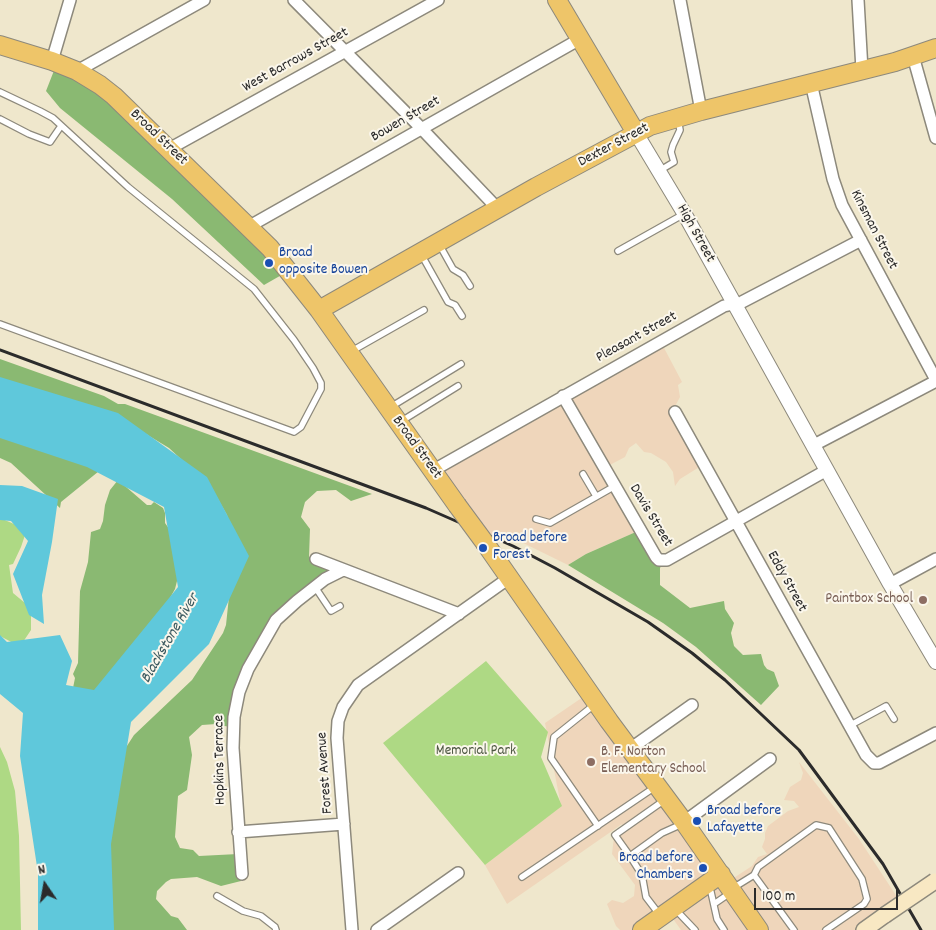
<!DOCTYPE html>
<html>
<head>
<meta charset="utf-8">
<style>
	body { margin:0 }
	#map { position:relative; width:936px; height:930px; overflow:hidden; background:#efe7cc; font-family:Dekko,sans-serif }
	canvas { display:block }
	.north { position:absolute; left:20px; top:860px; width:50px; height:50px; -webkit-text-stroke:4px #fbf7ec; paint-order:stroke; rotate:348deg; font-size:14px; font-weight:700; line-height:20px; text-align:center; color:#2b2b2b }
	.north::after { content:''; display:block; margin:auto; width:18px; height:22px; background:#2b2b2b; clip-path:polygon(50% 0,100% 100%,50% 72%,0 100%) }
	.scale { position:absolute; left:754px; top:888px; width:144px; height:22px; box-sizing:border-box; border:2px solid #2b2b2b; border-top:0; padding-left:6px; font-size:15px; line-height:18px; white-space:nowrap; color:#2b2b2b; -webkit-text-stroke:4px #fbf7ec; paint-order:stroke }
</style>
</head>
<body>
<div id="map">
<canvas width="936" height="930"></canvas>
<div class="north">N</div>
<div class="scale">100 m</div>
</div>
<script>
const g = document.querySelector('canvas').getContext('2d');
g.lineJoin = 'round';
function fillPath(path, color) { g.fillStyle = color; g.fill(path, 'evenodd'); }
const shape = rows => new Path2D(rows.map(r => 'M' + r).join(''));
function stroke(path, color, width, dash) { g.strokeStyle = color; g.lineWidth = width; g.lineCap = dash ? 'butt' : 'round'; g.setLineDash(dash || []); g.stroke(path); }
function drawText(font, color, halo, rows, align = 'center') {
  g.font = font + ' Dekko,sans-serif'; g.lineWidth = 4; g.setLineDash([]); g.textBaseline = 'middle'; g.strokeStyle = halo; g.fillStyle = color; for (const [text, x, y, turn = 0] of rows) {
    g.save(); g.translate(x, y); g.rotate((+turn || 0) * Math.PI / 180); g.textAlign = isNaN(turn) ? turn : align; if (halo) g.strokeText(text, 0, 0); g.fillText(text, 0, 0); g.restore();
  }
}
fillPath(shape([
	[663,346,682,382,678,385,680,397,673,410,701,466,680,479,675,486,673,472,666,462,651,453,644,452,636,443,629,448,625,457,604,468,638,531,586,554,568,565,507,535,489,551,434,474],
	[583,697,655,799,661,795,726,883,752,866,758,857,767,854,762,847,765,839,765,833,768,826,788,811,799,807,794,801,784,800,790,787,801,780,803,773,799,762,859,839,901,903,865,930,681,930,671,916,648,930,620,930,616,926,607,904,612,900,623,903,634,896,635,885,612,854,614,837,622,832,622,824,507,904,485,865,561,806,545,723]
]), '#efd6bb');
fillPath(shape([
	[0,518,14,524,25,535,21,547,13,564,9,565,13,593,31,608,31,630,23,642,17,645,0,636],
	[486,661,548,732,541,757,562,806,485,865,383,743],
	[0,747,7,762,15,791,19,836,21,930,0,930]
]), '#aed984');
fillPath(shape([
	[55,68,110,98,285,273,264,285,172,199,60,108,46,91],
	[0,359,104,396,118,404,125,404,372,494,351,501,336,490,317,491,305,502,301,517,310,529,309,557,335,567,277,621,246,675,234,728,216,724,202,725,189,737,192,755,187,790,178,796,175,837,180,848,193,850,199,856,238,854,239,856,241,881,221,886,197,877,171,879,166,882,157,891,156,899,171,916,178,918,187,930,110,930,98,823,125,749,134,735,192,680,223,633,226,625,234,549,227,515,216,496,195,472,169,448,136,428,0,379],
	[0,426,104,467,61,502,60,508,11,463,0,458],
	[118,480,147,505,151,505,154,502,163,508,165,513,165,523,170,530,182,561,175,589,150,634,94,694,70,703,75,678,73,674,78,663,80,591,88,562,91,532,100,529,103,521,105,505,110,490],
	[638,531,663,563,660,568,660,585,690,608,724,601,725,609,734,623,731,633,734,646,743,655,761,654,764,665,767,669,774,672,779,686,761,705,696,647,663,623,568,565,586,554]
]), '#8ab972');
fillPath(shape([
	[0,377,118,413,207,477,249,556,209,644,131,722,111,844,114,930,38,930,38,873,20,756,23,713,0,694,0,635,7,642,60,635,72,661,66,685,94,690,178,587,164,507,87,467,0,438],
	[0,485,22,486,58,499,52,542,42,595,44,624,29,615,13,574,28,541,11,521,0,520]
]), '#5fc8db');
const service = shape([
	[0,92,40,111,53,118,128,187,254,289,294,340,313,368,321,383,321,389,301,427,294,432,0,324],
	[0,119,29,134,50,142,61,126],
	[659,171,674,162,671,152,673,145,680,130,678,119],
	[439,244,453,269,463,275,470,286],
	[618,251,684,214],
	[421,254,448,302,455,305,462,316],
	[350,352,424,310],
	[389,408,461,364],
	[400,422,458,386],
	[583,474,596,496],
	[536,519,550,523,615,486],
	[315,587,331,611,340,606],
	[594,705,554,737,551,758,598,826],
	[849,726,886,706,894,719],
	[630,856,615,835,666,799],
	[754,875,794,930],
	[522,877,655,787],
	[707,886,711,892,717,919,724,930],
	[733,888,754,875,758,867,816,825,829,828,862,879,867,899,864,904,826,930],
	[217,896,243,911,261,916,275,927,276,930],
	[714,904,730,893],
	[675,909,695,930],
	[659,914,646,897,642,875,630,856,662,833,682,824]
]);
const minor = shape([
	[294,0,421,128,498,209],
	[680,0,701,111],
	[858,0,862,70],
	[913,56,936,138],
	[52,61,70,0],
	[77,71,204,0],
	[811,83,833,179,842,205,936,380],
	[169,149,438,0],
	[248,227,580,39],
	[563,396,656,557,659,560,667,560,827,470],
	[675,412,866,755,874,763,879,763,936,733],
	[814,445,936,381],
	[432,471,724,306,742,302,861,240],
	[316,559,459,614],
	[890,584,936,559],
	[630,749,692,705],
	[684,822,770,759],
	[238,832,344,824],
	[242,874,233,748,234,717,239,692,248,669,276,620,297,601,325,579,343,570],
	[352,930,337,738,338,721,343,707,358,685,509,578],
	[377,930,458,873]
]);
const tertiary = shape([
	[636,133,684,213,890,584,936,662]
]);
const secondary = shape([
	[864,930,885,915]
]);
const primary = shape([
	[557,0,636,133],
	[0,45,52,61,77,71,100,85,114,96,270,248,319,310,457,505],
	[319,310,536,187,650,126,701,111,895,62,936,48],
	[485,543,609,721,684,822,759,930],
	[642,930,721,874]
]);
stroke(service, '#8d897c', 8);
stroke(minor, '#8d897c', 14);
stroke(tertiary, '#8d897c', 16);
stroke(secondary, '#8d897c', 18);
stroke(primary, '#8d897c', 20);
stroke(service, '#fff', 5.5);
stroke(minor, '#fff', 11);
stroke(tertiary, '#fff', 14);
stroke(secondary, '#f8e8c3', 15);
stroke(primary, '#eec569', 18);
stroke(shape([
	[0,350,426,508,513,546,555,568,648,622,692,653,725,680,799,750,883,864,921,930]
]), '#2b2b2b', 3);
const secondaryBridge = shape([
	[885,915,935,881]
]);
const primaryBridge = shape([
	[457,505,485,543]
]);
stroke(secondaryBridge, '#8d897c', 18, []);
stroke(primaryBridge, '#8d897c', 20, []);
stroke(secondaryBridge, '#f8e8c3', 15);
stroke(primaryBridge, '#eec569', 18);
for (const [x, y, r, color] of [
	[269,263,5,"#1a4fb4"],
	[483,548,5,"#1a4fb4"],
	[923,600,5,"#8d6e63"],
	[591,762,5,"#8d6e63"],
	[697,821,5,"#1a4fb4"],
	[703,868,5,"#1a4fb4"]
]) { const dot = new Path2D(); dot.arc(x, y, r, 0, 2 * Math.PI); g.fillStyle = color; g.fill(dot); stroke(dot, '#fbf7ec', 2); }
drawText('15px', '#2b2b2b', '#fbf7ec', [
	["West Barrows Street",296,61,-29],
	["Bowen Street",406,120,-30],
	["Broad Street",158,138,44],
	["Dexter Street",614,146,-28],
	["Kinsman Street",873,230,63],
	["High Street",695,234,61],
	["Pleasant Street",637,338,-29],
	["Broad Street",416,448,54],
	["Davis Street",650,516,59],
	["Eddy Street",786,582,61],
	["Hopkins Terrace",221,760,-91],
	["Forest Avenue",326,773,-94]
]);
drawText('15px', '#164399', '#fbf7ec', [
	["Broad",279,254],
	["opposite Bowen",279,271],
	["Broad before",493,539],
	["Forest",493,556],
	["Broad before",707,812],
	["Lafayette",707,829],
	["Broad before",693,859,"right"],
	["Chambers",693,876,"right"]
], 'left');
drawText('15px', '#785e54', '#fbf7ec', [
	["Paintbox School",913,600],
	["B. F. Norton",601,753,"left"],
	["Elementary School",601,770,"left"]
], 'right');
drawText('15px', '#4c5641', '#fbf7ec', [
	["Memorial Park",476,752]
]);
drawText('italic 16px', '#3b5a60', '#fbf7ec', [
	["Blackstone River",171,639,-60]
]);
</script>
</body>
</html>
